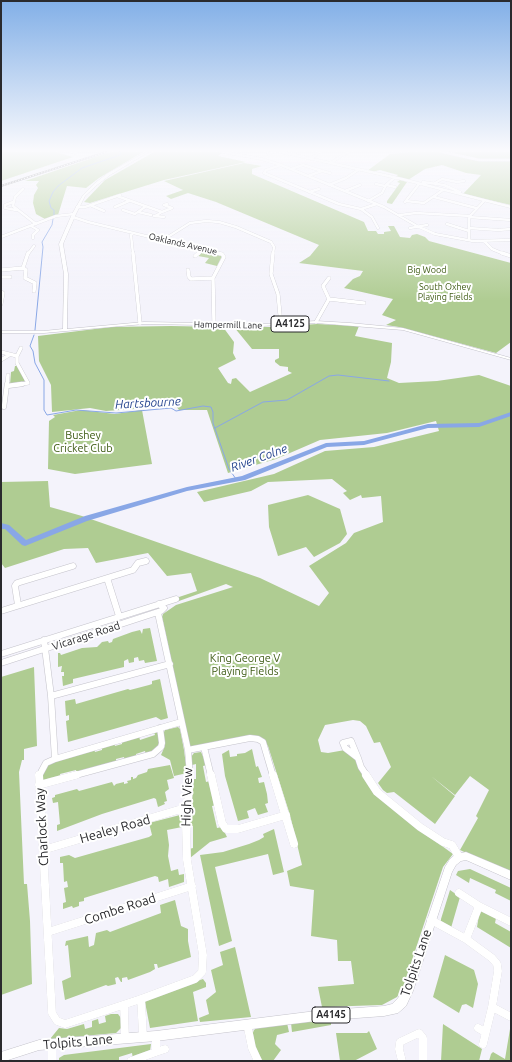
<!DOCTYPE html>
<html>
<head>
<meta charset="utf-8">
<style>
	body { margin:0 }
	#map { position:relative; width:512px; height:1062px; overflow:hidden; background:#f4f3fb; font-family:Ubuntu,sans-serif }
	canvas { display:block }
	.frame { position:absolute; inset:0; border:2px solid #2a2a2d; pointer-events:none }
</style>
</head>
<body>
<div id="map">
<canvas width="512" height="1062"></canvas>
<div class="frame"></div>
</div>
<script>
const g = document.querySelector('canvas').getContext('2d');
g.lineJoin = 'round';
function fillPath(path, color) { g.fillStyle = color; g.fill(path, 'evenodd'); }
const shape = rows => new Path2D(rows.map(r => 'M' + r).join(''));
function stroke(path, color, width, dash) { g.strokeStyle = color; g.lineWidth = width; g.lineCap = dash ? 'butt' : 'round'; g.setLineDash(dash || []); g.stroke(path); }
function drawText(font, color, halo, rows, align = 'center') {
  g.font = font + ' Ubuntu,sans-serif'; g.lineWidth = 4; g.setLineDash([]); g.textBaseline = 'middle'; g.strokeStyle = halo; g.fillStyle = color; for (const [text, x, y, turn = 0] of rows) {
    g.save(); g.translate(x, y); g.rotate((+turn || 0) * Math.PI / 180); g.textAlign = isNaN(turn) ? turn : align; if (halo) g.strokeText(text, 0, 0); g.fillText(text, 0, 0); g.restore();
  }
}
fillPath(shape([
	[1,152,55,152,73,157,1,181],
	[110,152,143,152,99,178,86,188,67,186,58,215,45,219,36,214,33,203,34,195,38,188,36,185,39,181,25,181],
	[154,152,218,152,222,153,218,156,246,162,164,180,90,203,84,202,105,180],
	[409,152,438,152,479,160,511,161,511,205,463,194,481,175,466,173,442,165,425,169,408,180,395,177,398,175,380,170,371,172,367,171,390,154],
	[455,152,511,152,511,159,480,159,453,153],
	[244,163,262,166,252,169,252,174,364,222,368,231,376,231,378,234,384,234,384,232,391,231,388,226,394,226,400,237,410,238,412,235,417,234,425,237,429,241,511,263,511,342,496,353,399,327,386,325,396,320,382,315,393,299,344,288,353,279,360,276,363,271,299,263,310,256,319,245,216,202,188,193,171,199,166,196,183,190,164,181],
	[400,180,407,182,392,204,387,203,387,201,400,183,397,182],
	[203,251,222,256,217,266,205,263,209,258,198,256],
	[317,324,359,326,355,336,392,343,391,362,387,378,399,383,437,381,479,375,511,386,511,874,460,850,478,818,476,816,489,790,470,776,455,795,431,776,455,796,435,824,394,792,387,793,383,790,378,783,391,767,380,742,374,743,366,726,360,721,353,720,325,725,318,740,321,752,328,753,345,750,357,760,367,783,402,817,453,854,443,867,403,987,397,997,382,1005,322,1007,318,987,354,984,351,961,338,961,337,940,311,936,314,890,290,886,287,871,302,865,290,815,268,746,265,742,262,739,190,747,162,617,163,614,176,605,233,587,226,584,179,601,179,597,197,591,191,573,167,576,148,553,96,563,88,548,64,549,5,568,1,563,1,482,48,481,50,507,82,516,260,578,319,606,329,593,309,566,346,543,354,533,383,522,381,496,362,498,361,495,350,500,343,493,347,491,332,479,268,482,251,491,204,502,197,492,274,474,325,451,374,447,439,431,436,421,387,433,320,440,276,459,228,473,207,410,179,410,176,406,106,411,90,408,52,412,51,385,39,361,38,336,111,327,171,326,223,327,234,342,233,353,236,359,218,368,228,383,231,384,232,379,236,378,250,392,292,373,288,371,288,367,280,366,275,362,275,360,279,358,279,349,252,349,234,327,276,327],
	[15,366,18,366,25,381,10,385,11,372,14,371],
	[81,410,115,414,142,410,152,464,75,474,48,469,49,421,55,417,53,415],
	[308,495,340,509,347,534,340,543,314,557,306,547,278,556,269,527,268,505],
	[150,628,157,661,145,663,144,660,139,661,138,657,134,658,134,662,129,663,128,659,124,661,124,667,73,679,73,683,63,686,62,676,64,676,64,672,61,672,62,666,58,667,58,653,60,653,61,655,82,648,97,647,102,642,108,641,109,643,112,642,113,639,132,632,140,630,142,634,143,629],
	[34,667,37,746,24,749,24,760,22,760,19,772,24,884,27,884,30,921,32,984,1,995,1,677],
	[160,679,168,718,161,720,156,717,68,742,66,721,69,720,69,715,66,716,65,701,75,699,76,704,128,689,130,690,149,685,152,684,152,681],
	[178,727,180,729,184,750,187,773,174,776,170,760,161,755,165,746,163,734,165,730],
	[156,731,159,733,161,742,157,751,146,755,145,751,136,754,136,758,125,761,124,757,116,759,116,763,77,774,76,770,60,774,61,779,43,782,42,779,44,767,48,762,94,749,95,752,102,750,102,746,114,743,115,746,122,744,122,741,139,736,140,740,155,735,154,732],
	[252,749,256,767,258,766,262,777,258,778,259,783,264,782,267,794,268,803,265,804,268,812,258,815,255,808,247,811,249,818,238,821,225,776,222,754,229,750,230,757,237,756,237,754,245,753],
	[201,752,207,765,203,766,206,782,210,781,216,805,212,806,217,828,222,827,227,837,210,842,190,858,189,849,193,848,193,826,189,825,192,779,196,779,196,764,192,765,191,757,194,753],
	[170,765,174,778,167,780,169,789,165,792,167,801,164,802,165,804,158,807,156,799,154,798,102,814,57,831,57,825,60,824,58,802,53,803,52,798,55,797,55,795,77,789,79,791,112,782,114,786,116,784,124,782,124,784,128,783,127,781,131,780,131,777,133,777,133,779,136,778,138,775,147,772,148,769],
	[180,815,183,817,182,827,167,830,169,845,168,856,171,871,178,869,179,875,184,874,184,882,169,887,168,879,159,882,158,877,155,876,84,898,84,901,79,902,79,906,73,908,72,906,63,909,63,903,66,902,64,888,68,887,67,881,64,882,63,863,60,863,60,857,69,855,75,858,149,837,152,835,149,823],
	[274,829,284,872,273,875,268,854,215,867,232,941,219,946,200,855,223,852,249,844,259,840,264,837,263,834],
	[470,869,511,888,511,901,495,893,496,890,470,878,469,883,456,875,458,871],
	[450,890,460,897,451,928,441,921,441,919],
	[175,900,181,926,188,929,188,941,191,957,158,968,157,964,154,964,155,969,150,972,128,980,127,977,122,978,122,982,121,982,118,977,115,978,116,984,108,986,106,985,65,1000,62,981,71,977,68,945,65,946,66,941,88,936,89,947,94,945,96,933,107,930,110,932,161,913,160,905],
	[480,909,496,918,495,923,511,932,511,948,477,927],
	[235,947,251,1017,200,1022,199,1018,209,1014,206,1000,216,992,211,970,223,965,220,952],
	[445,955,474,970,478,984,473,1008,466,1004,462,1005,459,1013,433,997],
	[203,979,206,983,206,987,193,992,198,1021,150,1028,145,1002,147,998],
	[111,1014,118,1014,121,1018,122,1027,116,1033,50,1039,59,1028,67,1029,84,1024,85,1029,92,1027,92,1021,98,1019,99,1024,106,1022,105,1016],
	[331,1018,331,1025,292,1032,291,1023],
	[287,1023,289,1032,277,1035,275,1044,281,1050,273,1061,263,1061,256,1052,252,1035,254,1030,258,1027],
	[443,1024,482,1049,479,1061,441,1061],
	[510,1029,511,1061,489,1061,491,1054,493,1052,505,1059],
	[369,1031,377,1049,354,1061,340,1061,336,1033,367,1033],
	[151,1044,150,1051,133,1059,132,1053,119,1057,119,1061,59,1061,59,1058,64,1055]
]), '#afcc92');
stroke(shape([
	[54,215,54,210,51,208,49,201,53,192,58,186,82,168,120,155,120,152],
	[35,330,43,247,42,242,52,225,53,219],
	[34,335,30,346,33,351,35,363,44,380,44,410,47,415,76,410,116,413,171,408,176,411,203,406,211,407,213,412,213,423,229,469,236,479],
	[215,428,263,402,287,400,329,376,338,375,389,381]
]), '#89a7e6', 1);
fillPath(shape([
	[511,412,511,416,479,427,428,428,364,445,327,447,245,480,187,491,87,521,25,546,22,545,5,529,1,529,1,523,9,525,26,540,85,516,187,487,242,476,326,443,364,441,428,424,479,423,511,412]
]), '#89a7e6');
const minorFar4 = shape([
	[72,152,75,153],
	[223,152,262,159,281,165,384,207,417,226,435,234,473,241,511,240],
	[281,152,402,179,511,207],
	[443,152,479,160,511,160],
	[268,154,274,152],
	[311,159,319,152],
	[330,163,348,152],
	[281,165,266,170,264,173,339,204,361,209,377,204],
	[291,169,303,165,322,171,308,176],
	[322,171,330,173],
	[423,182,444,185,460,192],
	[435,183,442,179,457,182,464,181],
	[376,184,385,186],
	[329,185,346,178,358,170],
	[386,185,395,187],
	[23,189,15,197,13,206,36,224],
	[345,191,360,185],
	[309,192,319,189],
	[117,196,162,212,155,216],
	[434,197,476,208],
	[368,201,382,193,386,185,394,178],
	[406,201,424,203,443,190],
	[13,202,5,205,5,208,16,210],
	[405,202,419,184],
	[90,205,104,211],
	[77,207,85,207,120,195],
	[115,207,129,201],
	[361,209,372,217,378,228],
	[123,210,135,214,145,207],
	[138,212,151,215],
	[162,212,172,208,164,205,167,204],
	[400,215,416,213,470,216],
	[154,216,164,217],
	[73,217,88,222,220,254],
	[469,217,511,220],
	[447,224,469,231],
	[31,226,38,230,33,235,33,238],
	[410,228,427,225],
	[469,228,498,230,511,229],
	[1,237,56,216,74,214],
	[163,240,190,223,206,221,219,222,236,227,271,242,274,247,273,254],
	[469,240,469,217,484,201],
	[484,241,492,249,504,254],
	[28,254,34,246],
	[133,254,131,235,133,233],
	[198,254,204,249]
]);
const minorFar3 = shape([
	[133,253,140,323],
	[273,253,271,274,278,294,281,325],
	[502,253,511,256],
	[195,256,199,253],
	[23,268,26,270,25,278,35,283,34,291],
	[23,268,28,253],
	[1,270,23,268],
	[188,270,189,277,191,279,213,278],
	[1,277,10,277],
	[1,292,3,293,1,304],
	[329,299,364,303],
	[316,322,329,299,323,286,329,278],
	[214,324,213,278,224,257,222,254,216,253],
	[1,352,17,356],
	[1,360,9,355],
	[7,385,8,375],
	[15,385,28,383,17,363,17,356,21,348]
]);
const minorFar2 = shape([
	[7,386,22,384],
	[4,407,7,384]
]);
const minorFar1 = shape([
	[107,578,119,616],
	[18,605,15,586,17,583,73,566],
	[1,611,133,570,138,563,146,561],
	[158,613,188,750,190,776],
	[1,654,176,599],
	[1,663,161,611,164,608,159,604],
	[51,696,170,664],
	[351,741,358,758,345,748,343,743,351,741],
	[204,747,211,776],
	[188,750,250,738,258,739,263,742,273,776],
	[358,758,361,767,367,776],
	[55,759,181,722],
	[39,776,46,763,55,759,51,696,44,640],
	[72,776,153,754,161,747,162,743,160,728]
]);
const minor = shape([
	[39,775,52,1013,57,1021,65,1024,141,999,195,979,202,972,203,955,187,860,186,827,190,775],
	[211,775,222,823,226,829,238,829,286,815],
	[273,775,294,844],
	[366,775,377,792,420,827,443,842,452,845,459,857],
	[39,785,76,775],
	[43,850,178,810,187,810],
	[459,893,479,906,511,922],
	[431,920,466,939,492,958,497,964,498,971,492,1007,511,1017],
	[48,932,192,886],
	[466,939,479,906],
	[141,999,143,1036],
	[124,1005,125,1038],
	[247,1024,252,1048,258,1061],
	[478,1028,485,1032],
	[483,1044,492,1007],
	[52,1045,52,1061],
	[156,1052,165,1049],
	[131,1061,156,1052,156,1036],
	[402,1061,399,1049,400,1042,419,1033,423,1038,423,1061]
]);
const major = shape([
	[146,152,149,152,110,175,97,185,85,196,76,214,63,244,68,274,67,329,144,322,262,324,316,321,350,323,403,328,511,358,511,360,403,330,316,323,262,326,144,324,44,333,1,333,1,331,44,331,63,329,64,274,59,244,72,214,83,195,95,183,108,173,146,152],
	[466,852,511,871,511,880,466,860,461,861,456,865,452,872,413,991,406,1006,398,1013,384,1016,316,1021,156,1041,39,1050,5,1061,1,1061,1,1052,39,1040,156,1031,316,1011,384,1006,392,1004,398,998,404,989,445,867,450,859,456,854,466,852]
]);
stroke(minorFar4, '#c4c3cb', 3);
stroke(minorFar3, '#c4c3cb', 4);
stroke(minorFar2, '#c4c3cb', 5.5);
stroke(minorFar1, '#c4c3cb', 7);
stroke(minor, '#c4c3cb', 8);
stroke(major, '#c4c3cb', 1);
stroke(minorFar4, '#fff', 2.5);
stroke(minorFar3, '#fff', 3.5);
stroke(minorFar2, '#fff', 4.5);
stroke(minorFar1, '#fff', 6);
stroke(minor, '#fff', 8);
fillPath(major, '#fff');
const rail = shape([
	[1,186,106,152]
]);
stroke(rail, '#7f7f84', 2);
stroke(rail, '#fff', 1, [1.5]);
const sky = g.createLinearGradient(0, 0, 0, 301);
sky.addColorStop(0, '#82afe7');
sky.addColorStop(0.5, '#fafafd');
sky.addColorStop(1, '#fafafd00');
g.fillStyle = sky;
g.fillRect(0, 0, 512, 301);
drawText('9px', '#2a2a2d', '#fff', [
	["Oaklands Avenue",183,244,13],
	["Hampermill Lane",228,325,1]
]);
drawText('9px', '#405d17', '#fff', [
	["Big Wood",427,270],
	["South Oxhey",445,287],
	["Playing Fields",445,297]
]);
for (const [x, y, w] of [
	[290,324,38],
	[331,1015,38]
]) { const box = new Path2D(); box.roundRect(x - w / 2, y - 8, w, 16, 3); g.fillStyle = '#fff'; g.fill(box); stroke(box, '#2a2a2d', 1); }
drawText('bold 10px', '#2a2a2d', null, [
	["A4125",290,324],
	["A4145",331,1015]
]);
drawText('11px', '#405d17', '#fff', [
	["Bushey",83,435],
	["Cricket Club",83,448],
	["King George V",245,658],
	["Playing FIelds",245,671]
]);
drawText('11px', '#2a2a2d', '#fff', [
	["Vicarage Road",86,636,-18]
]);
drawText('italic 12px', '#26458f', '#fff', [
	["Hartsbourne",148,403,-3],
	["River Colne",259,458,-20]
]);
drawText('13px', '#2a2a2d', '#fff', [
	["High View",187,797,-88],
	["Charlock Way",42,827,-93],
	["Healey Road",115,829,-16],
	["Combe Road",120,909,-18],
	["Tolpits Lane",416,963,-71],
	["Tolpits Lane",78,1042,-5]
]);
</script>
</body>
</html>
